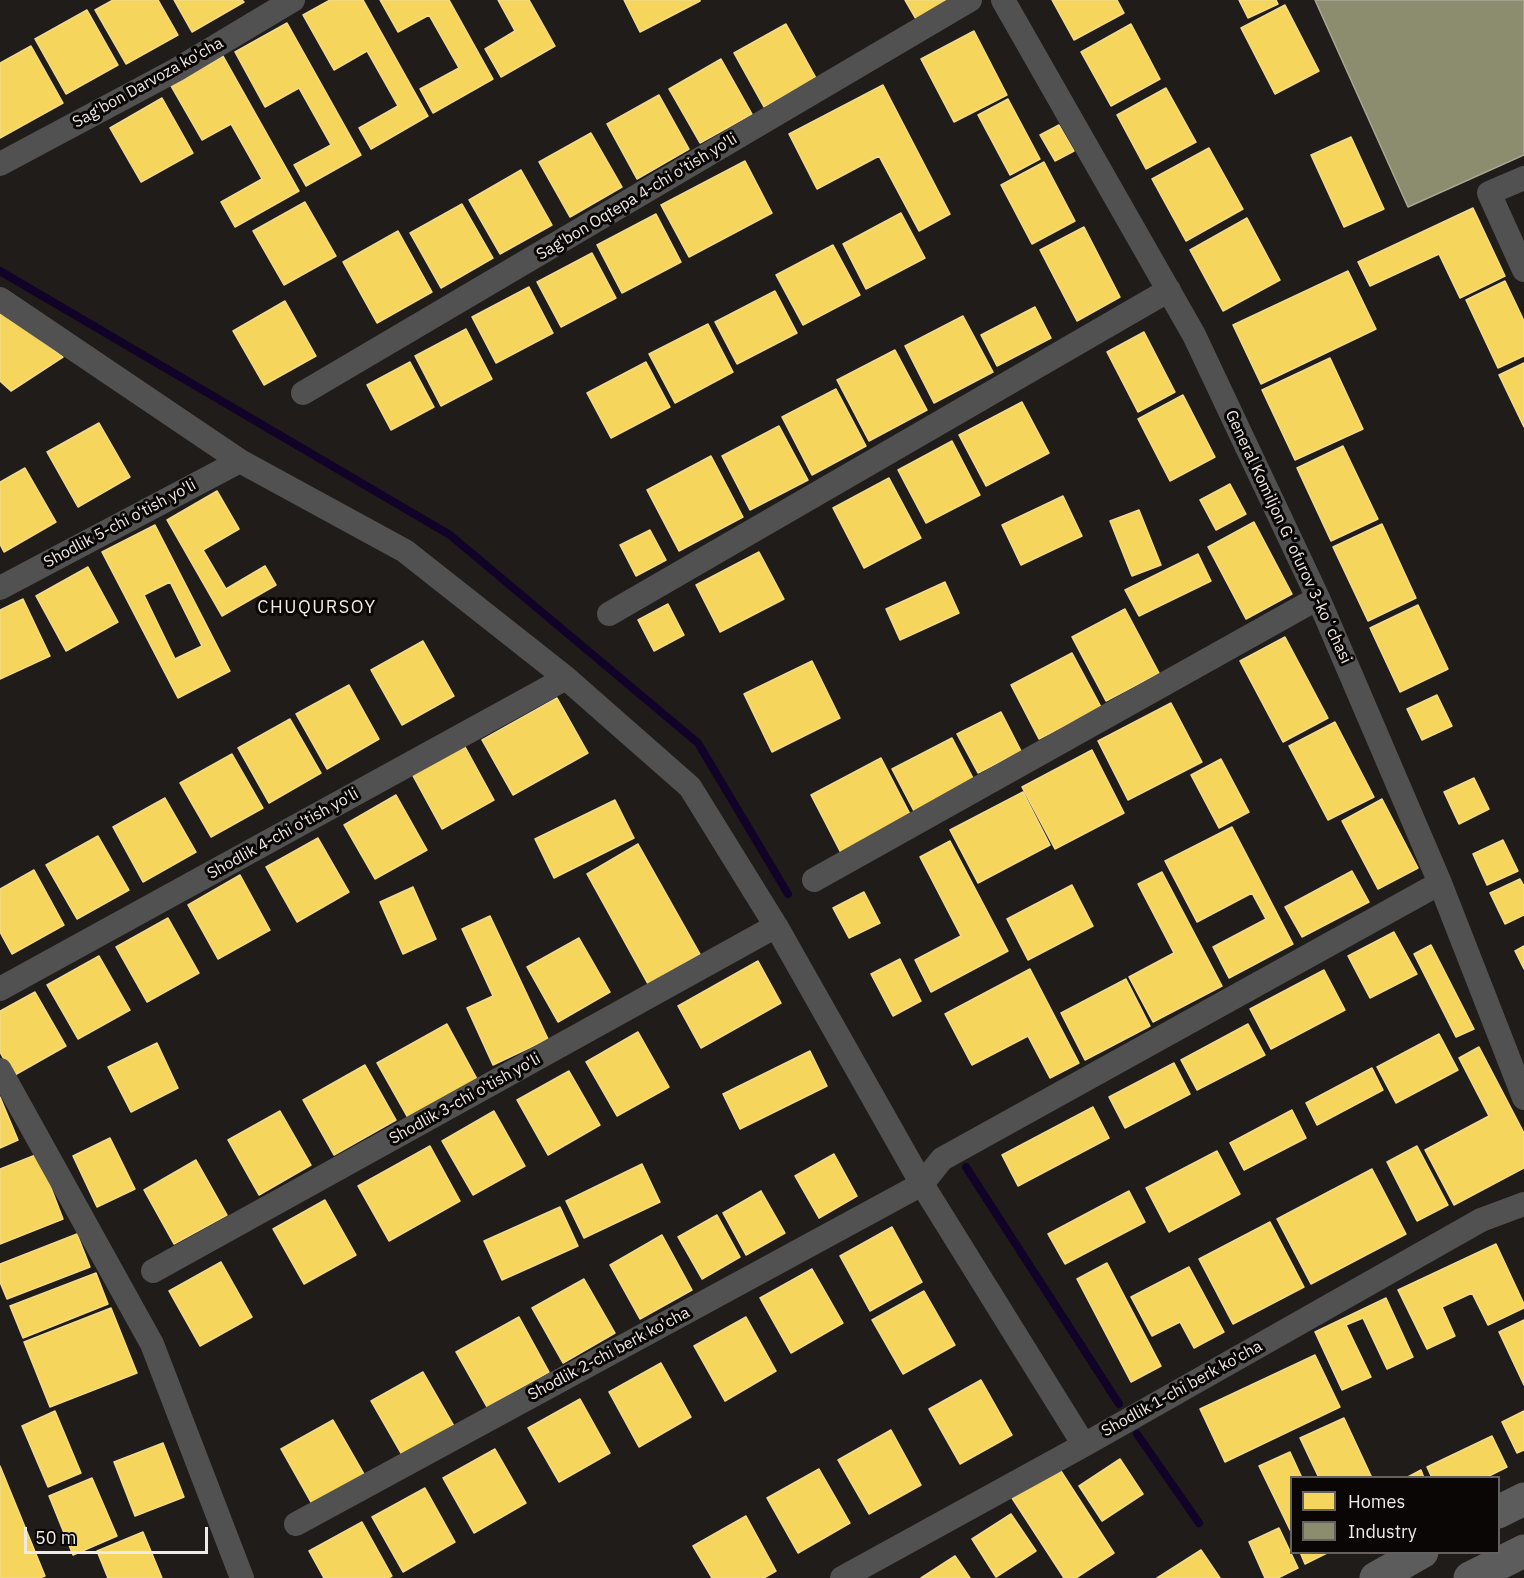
<!DOCTYPE html>
<html>
<head>
<meta charset="utf-8">
<style>
	body { margin:0 }
	#map { position:relative; width:1524px; height:1578px; overflow:hidden; background:#1f1c19; font-family:"IBM Plex Sans",sans-serif }
	canvas { display:block }
	.legend { position:absolute; left:1290px; top:1476px; width:210px; height:78px; box-sizing:border-box; background:#090605; border:2px solid #65615f; margin:0; padding:8px 10px; list-style:none; font-size:18px; color:#efeae6 }
	.legend li { display:flex; align-items:center; gap:12px; height:30px }
	.legend b { width:30px; border:2px solid #65615f }
	.scale { position:absolute; left:24px; top:1527px; width:184px; height:27px; box-sizing:border-box; border:3px solid #efeae6; border-top:0; padding-left:8px; font-size:18px; line-height:21px; white-space:nowrap; color:#efeae6; -webkit-text-stroke:4px #090605; paint-order:stroke }
</style>
</head>
<body>
<div id="map">
<canvas width="1524" height="1578"></canvas>
<ul class="legend">
<li><b style="height:16px;background:#f6d55c"></b>Homes</li>
<li><b style="height:16px;background:#8c8c6e"></b>Industry</li>
</ul>
<div class="scale">50 m</div>
</div>
<script>
const g = document.querySelector('canvas').getContext('2d');
g.lineJoin = 'round';
function fillPath(path, color) { g.fillStyle = color; g.fill(path, 'evenodd'); }
const shape = rows => new Path2D(rows.map(r => 'M' + r).join(''));
function stroke(path, color, width, dash) { g.strokeStyle = color; g.lineWidth = width; g.lineCap = dash ? 'butt' : 'round'; g.setLineDash(dash || []); g.stroke(path); }
function drawText(font, color, halo, rows, align = 'center') {
  g.font = font + ' "IBM Plex Sans",sans-serif'; g.lineWidth = 6; g.setLineDash([]); g.textBaseline = 'middle'; g.strokeStyle = halo; g.fillStyle = color; for (const [text, x, y, turn = 0] of rows) {
    g.save(); g.translate(x, y); g.rotate((+turn || 0) * Math.PI / 180); g.textAlign = isNaN(turn) ? turn : align; if (halo) g.strokeText(text, 0, 0); g.fillText(text, 0, 0); g.restore();
  }
}
const homes = shape([
	[113,0,158,0,178,35,126,64,95,10,113,0],
	[174,0,242,0,244,2,192,32,174,0],
	[330,0,363,0,428,116,371,149,359,128,398,106,367,51,334,70,303,15,330,0],
	[380,0,449,0,493,79,433,113,420,89,459,68,429,15,398,32,380,0],
	[498,0,529,0,555,46,501,77,485,49,515,31,498,0],
	[624,0,700,0,700,1,640,32,624,0],
	[905,0,950,0,916,19,905,0],
	[1052,0,1117,0,1124,13,1074,40,1052,0],
	[1239,0,1276,0,1278,4,1248,18,1239,0],
	[1285,5,1319,71,1275,94,1241,28,1285,5],
	[87,10,118,65,66,94,35,39,87,10],
	[287,23,361,155,306,186,294,165,331,145,299,88,265,107,235,52,287,23],
	[786,24,816,78,764,107,734,53,786,24],
	[1131,24,1160,79,1111,106,1081,52,1131,24],
	[974,31,1007,95,954,122,921,59,974,31],
	[31,46,63,103,0,138,0,63,31,46],
	[223,56,299,191,235,227,221,202,262,179,231,124,202,140,171,86,223,56],
	[721,59,752,114,700,143,669,89,721,59],
	[883,85,950,214,919,231,879,156,817,189,789,134,883,85],
	[1166,88,1196,142,1146,169,1117,115,1166,88],
	[659,95,689,149,637,179,607,124,659,95],
	[162,98,193,153,141,182,110,128,162,98],
	[1008,99,1040,159,1010,175,978,115,1008,99],
	[1059,125,1074,151,1055,161,1040,135,1059,125],
	[591,133,622,187,570,217,539,162,591,133],
	[1351,137,1384,209,1344,227,1311,155,1351,137],
	[1209,148,1243,209,1186,241,1152,179,1209,148],
	[745,161,772,213,689,257,661,205,745,161],
	[1044,162,1075,221,1032,244,1001,185,1044,162],
	[521,170,552,225,500,254,469,200,521,170],
	[305,202,336,256,284,285,253,231,305,202],
	[462,204,493,258,441,288,410,233,462,204],
	[1473,208,1505,276,1460,298,1439,254,1370,286,1358,262,1473,208],
	[901,213,925,258,866,289,843,244,901,213],
	[656,214,681,262,622,293,597,245,656,214],
	[1247,218,1280,280,1223,311,1190,250,1247,218],
	[1084,227,1120,297,1077,321,1040,250,1084,227],
	[398,231,432,292,377,323,343,262,398,231],
	[833,245,860,295,803,325,776,275,833,245],
	[592,253,616,298,561,327,537,282,592,253],
	[1348,271,1376,329,1261,384,1233,325,1348,271],
	[1505,281,1524,321,1524,356,1498,368,1466,300,1505,281],
	[529,287,553,333,496,363,472,317,529,287],
	[775,291,797,333,737,364,715,322,775,291],
	[285,301,316,356,264,385,233,331,285,301],
	[1035,307,1051,338,997,366,981,335,1035,307],
	[2,311,63,357,11,391,0,381,0,313,2,311],
	[963,316,993,372,934,403,905,346,963,316],
	[708,324,733,372,675,403,649,354,708,324],
	[466,329,492,379,441,406,415,356,466,329],
	[1144,332,1175,392,1138,412,1107,352,1144,332],
	[895,350,927,410,869,441,837,380,895,350],
	[1330,358,1363,429,1295,460,1262,390,1330,358],
	[410,362,434,407,391,430,367,385,410,362],
	[646,362,670,407,611,438,587,393,646,362],
	[1524,363,1524,427,1499,375,1524,363],
	[836,389,866,446,812,475,782,417,836,389],
	[1183,395,1215,457,1170,481,1138,419,1183,395],
	[1022,402,1049,453,986,486,959,435,1022,402],
	[99,423,130,477,78,507,47,452,99,423],
	[779,426,808,480,750,510,722,456,779,426],
	[952,441,980,495,926,523,898,470,952,441],
	[1343,446,1378,519,1331,541,1297,468,1343,446],
	[711,456,743,517,679,551,647,490,711,456],
	[25,468,56,522,4,552,0,544,0,482,25,468],
	[889,478,921,538,864,568,833,508,889,478],
	[1230,484,1246,514,1216,530,1200,500,1230,484],
	[217,491,239,529,203,550,226,589,265,566,276,585,222,616,167,520,217,491],
	[1063,496,1082,536,1021,565,1002,525,1063,496],
	[1139,510,1161,565,1132,576,1110,521,1139,510],
	[1254,522,1292,594,1246,619,1208,547,1254,522],
	[1382,524,1416,598,1368,621,1333,547,1382,524],
	[155,525,230,671,178,698,102,552,155,525],
	[170,582,202,646,175,659,144,595,170,582],
	[650,530,666,560,636,576,620,545,650,530],
	[759,552,784,599,720,632,696,585,759,552],
	[1198,554,1211,581,1139,616,1125,590,1198,554],
	[88,567,118,622,66,651,36,596,88,567],
	[945,582,959,613,900,640,886,609,945,582],
	[23,599,50,656,0,679,0,610,23,599],
	[668,604,684,635,654,651,638,620,668,604],
	[1418,605,1448,669,1400,692,1370,628,1418,605],
	[1125,609,1159,673,1106,701,1072,637,1125,609],
	[1285,637,1328,718,1283,742,1240,661,1285,637],
	[423,641,454,696,402,725,371,670,423,641],
	[1072,653,1101,707,1039,739,1011,685,1072,653],
	[812,661,840,718,772,752,744,694,812,661],
	[349,685,379,739,327,769,296,714,349,685],
	[1437,695,1452,726,1422,740,1407,709,1437,695],
	[557,698,588,753,513,795,482,740,557,698],
	[1171,703,1202,762,1128,800,1098,741,1171,703],
	[1001,712,1021,751,978,773,957,734,1001,712],
	[290,719,321,773,269,803,238,748,290,719],
	[1335,722,1374,797,1328,820,1289,746,1335,722],
	[952,738,974,780,914,811,892,769,952,738],
	[464,745,494,800,442,829,412,774,464,745],
	[1092,750,1124,813,1055,849,1022,787,1092,750],
	[232,754,263,808,211,837,180,783,232,754],
	[881,758,911,816,841,853,811,795,881,758],
	[1221,759,1249,812,1219,828,1191,775,1221,759],
	[1474,778,1489,809,1459,824,1444,792,1474,778],
	[1023,792,1050,845,978,883,950,830,1023,792],
	[396,795,427,850,375,879,344,825,396,795],
	[165,798,196,852,143,882,113,827,165,798],
	[1382,799,1418,868,1378,889,1342,821,1382,799],
	[615,800,634,838,554,878,535,839,615,800],
	[1232,827,1293,944,1229,978,1213,947,1266,919,1252,893,1197,922,1165,861,1232,827],
	[98,836,129,890,77,919,46,865,98,836],
	[318,838,349,892,297,922,266,867,318,838],
	[1503,840,1518,871,1487,885,1473,854,1503,840],
	[950,841,1008,951,931,992,915,960,961,936,920,857,950,841],
	[638,844,700,954,648,984,587,874,638,844],
	[34,870,64,925,12,954,0,932,0,889,34,870],
	[1352,871,1369,902,1302,937,1285,907,1352,871],
	[1162,872,1222,986,1153,1022,1129,977,1174,953,1138,884,1162,872],
	[240,875,270,930,218,959,188,905,240,875],
	[1520,879,1524,886,1524,915,1505,924,1490,893,1520,879],
	[1072,885,1093,926,1028,960,1007,919,1072,885],
	[413,887,436,939,403,954,380,902,413,887],
	[864,892,880,923,849,938,833,908,864,892],
	[490,916,548,1039,493,1065,467,1008,493,996,462,929,490,916],
	[168,918,199,973,147,1002,116,947,168,918],
	[1394,932,1417,974,1370,998,1348,956,1394,932],
	[579,938,610,992,558,1022,527,967,579,938],
	[1431,945,1474,1029,1456,1037,1414,954,1431,945],
	[1524,946,1524,969,1515,951,1524,946],
	[99,956,130,1010,78,1039,47,985,99,956],
	[900,959,921,1001,893,1016,871,974,900,959],
	[758,961,781,1003,701,1048,678,1006,758,961],
	[1030,969,1079,1063,1050,1078,1028,1036,972,1065,945,1014,1030,969],
	[1324,970,1345,1010,1271,1049,1250,1009,1324,970],
	[1126,979,1150,1026,1085,1060,1061,1013,1126,979],
	[35,992,66,1046,13,1076,0,1052,0,1011,35,992],
	[447,1024,477,1079,408,1118,377,1063,447,1024],
	[1248,1024,1265,1055,1197,1090,1181,1060,1248,1024],
	[638,1032,669,1087,617,1116,586,1062,638,1032],
	[1439,1034,1458,1070,1396,1103,1377,1067,1439,1034],
	[157,1043,178,1088,131,1112,108,1067,157,1043],
	[1479,1047,1524,1133,1524,1168,1454,1205,1425,1150,1489,1116,1459,1058,1479,1047],
	[810,1051,827,1086,740,1129,723,1094,810,1051],
	[1174,1063,1190,1094,1125,1128,1109,1097,1174,1063],
	[365,1065,396,1120,334,1155,303,1100,365,1065],
	[1372,1068,1383,1090,1317,1125,1306,1103,1372,1068],
	[569,1071,600,1125,548,1155,517,1100,569,1071],
	[0,1097,18,1140,0,1148,0,1097],
	[1093,1107,1109,1138,1018,1186,1002,1155,1093,1107],
	[1292,1110,1306,1138,1244,1170,1230,1143,1292,1110],
	[280,1111,311,1165,259,1195,228,1140,280,1111],
	[494,1111,525,1166,473,1195,442,1141,494,1111],
	[110,1138,135,1189,97,1207,73,1156,110,1138],
	[430,1146,460,1201,389,1241,358,1186,430,1146],
	[1417,1146,1448,1205,1417,1221,1387,1162,1417,1146],
	[1217,1151,1240,1194,1169,1232,1146,1188,1217,1151],
	[38,1154,63,1219,0,1244,0,1169,38,1154],
	[834,1154,857,1196,819,1218,795,1176,834,1154],
	[196,1160,227,1215,174,1244,144,1190,196,1160],
	[642,1164,660,1202,584,1238,566,1201,642,1164],
	[1372,1169,1406,1234,1311,1284,1277,1219,1372,1169],
	[761,1191,785,1233,746,1255,723,1213,761,1191],
	[1129,1191,1145,1222,1065,1264,1048,1234,1129,1191],
	[325,1200,356,1255,304,1284,273,1229,325,1200],
	[560,1207,578,1246,502,1280,484,1241,560,1207],
	[717,1215,740,1257,702,1279,678,1237,717,1215],
	[1270,1222,1304,1287,1233,1324,1199,1259,1270,1222],
	[892,1227,922,1282,870,1311,840,1256,892,1227],
	[77,1234,90,1267,7,1299,0,1282,0,1264,77,1234],
	[662,1235,692,1290,640,1319,610,1265,662,1235],
	[1496,1244,1524,1304,1524,1308,1488,1325,1472,1293,1442,1307,1455,1336,1427,1349,1398,1290,1496,1244],
	[221,1262,252,1317,200,1346,169,1291,221,1262],
	[1107,1263,1161,1366,1131,1382,1077,1279,1107,1263],
	[1189,1267,1224,1332,1194,1348,1180,1322,1152,1336,1131,1297,1189,1267],
	[812,1269,843,1323,791,1353,760,1298,812,1269],
	[96,1273,108,1304,23,1338,10,1306,96,1273],
	[584,1279,615,1333,563,1363,532,1308,584,1279],
	[924,1291,955,1345,903,1374,872,1320,924,1291],
	[1386,1298,1413,1357,1387,1369,1363,1318,1346,1325,1371,1377,1342,1390,1315,1332,1386,1298],
	[111,1308,137,1373,50,1407,24,1342,111,1308],
	[519,1317,549,1372,487,1407,456,1352,519,1317],
	[746,1317,776,1371,725,1401,694,1346,746,1317],
	[1524,1320,1524,1385,1499,1332,1524,1320],
	[1315,1355,1340,1407,1225,1462,1200,1409,1315,1355],
	[661,1363,691,1417,639,1447,609,1392,661,1363],
	[423,1372,454,1426,402,1455,371,1401,423,1372],
	[981,1380,1012,1435,960,1464,929,1409,981,1380],
	[580,1399,610,1453,559,1482,528,1428,580,1399],
	[55,1411,81,1473,48,1487,22,1426,55,1411],
	[1524,1411,1524,1450,1517,1453,1502,1422,1524,1411],
	[1344,1418,1372,1478,1319,1478,1300,1438,1344,1418],
	[333,1420,364,1474,312,1504,281,1449,333,1420],
	[891,1430,921,1485,869,1514,838,1460,891,1430],
	[1492,1436,1507,1467,1485,1478,1432,1478,1427,1467,1492,1436],
	[163,1443,184,1497,135,1516,114,1462,163,1443],
	[495,1449,526,1503,474,1533,443,1478,495,1449],
	[1290,1452,1302,1478,1292,1478,1292,1534,1259,1466,1290,1452],
	[1120,1459,1143,1494,1102,1521,1079,1486,1120,1459],
	[0,1466,45,1576,40,1578,0,1578,0,1466],
	[1059,1468,1114,1553,1076,1578,1064,1578,1012,1498,1059,1468],
	[819,1469,850,1523,798,1553,767,1498,819,1469],
	[1421,1470,1424,1478,1406,1478,1421,1470],
	[92,1478,117,1536,73,1555,49,1496,92,1478],
	[425,1488,455,1542,403,1572,372,1517,425,1488],
	[1011,1514,1036,1551,996,1577,972,1539,1011,1514],
	[746,1516,776,1571,764,1578,712,1578,693,1546,746,1516],
	[362,1522,392,1576,389,1578,324,1578,309,1551,362,1522],
	[1279,1528,1298,1568,1278,1578,1265,1578,1249,1542,1279,1528],
	[143,1532,162,1578,108,1578,97,1551,143,1532],
	[1201,1550,1220,1578,1157,1578,1201,1550],
	[1300,1552,1329,1552,1305,1564,1300,1552],
	[955,1556,970,1578,921,1578,955,1556]
]);
fillPath(homes, '#f6d55c');
stroke(homes, '#f4db85', 1.5);
const industry = shape([
	[1315,0,1524,0,1524,155,1408,207,1315,0]
]);
fillPath(industry, '#8c8c6e');
stroke(industry, '#aaa892', 1.5);
stroke(shape([
	[0,271,450,535,698,743,788,894],
	[966,1167,1119,1404],
	[1137,1434,1199,1523]
]), '#110328', 8);
stroke(shape([
	[1003,0,1194,335,1318,598,1440,883,1524,1098],
	[0,164,176,70,293,0],
	[1524,178,1489,193,1524,270],
	[0,299,240,461,405,551,566,678,690,787,776,926,922,1184,1084,1445],
	[303,393,970,0],
	[0,588,240,461],
	[609,614,1169,290],
	[814,880,1318,598],
	[0,989,566,678],
	[0,1070,152,1344,242,1578],
	[153,1271,776,926],
	[296,1524,922,1184,942,1159,1440,883],
	[842,1578,1084,1445,1481,1220,1524,1204]
]), '#525152', 24);
stroke(shape([
	[1498,1512,1524,1499],
	[1376,1578,1422,1552],
	[1470,1578,1524,1551]
]), '#5c5c5c', 33);
drawText('16px', '#efeae6', '#090605', [
	["Sag'bon Darvoza ko'cha",148,83,-29],
	["Sag'bon Oqtepa 4-chi o'tish yo'li",637,197,-31],
	["Shodlik 5-chi o'tish yo'li",120,524,-28],
	["General Komiljon Gʻofurov 3-koʻchasi",1288,537,65],
	["Shodlik 4-chi o'tish yo'li",283,834,-29],
	["Shodlik 3-chi o'tish yo'li",465,1099,-29],
	["Shodlik 2-chi berk ko'cha",609,1354,-28],
	["Shodlik 1-chi berk ko'cha",1182,1389,-29]
]);
g.letterSpacing = '1.5px';
drawText('18px', '#efeae6', '#090605', [
	["CHUQURSOY",317,608]
]);
g.letterSpacing = '0px';
</script>
</body>
</html>
